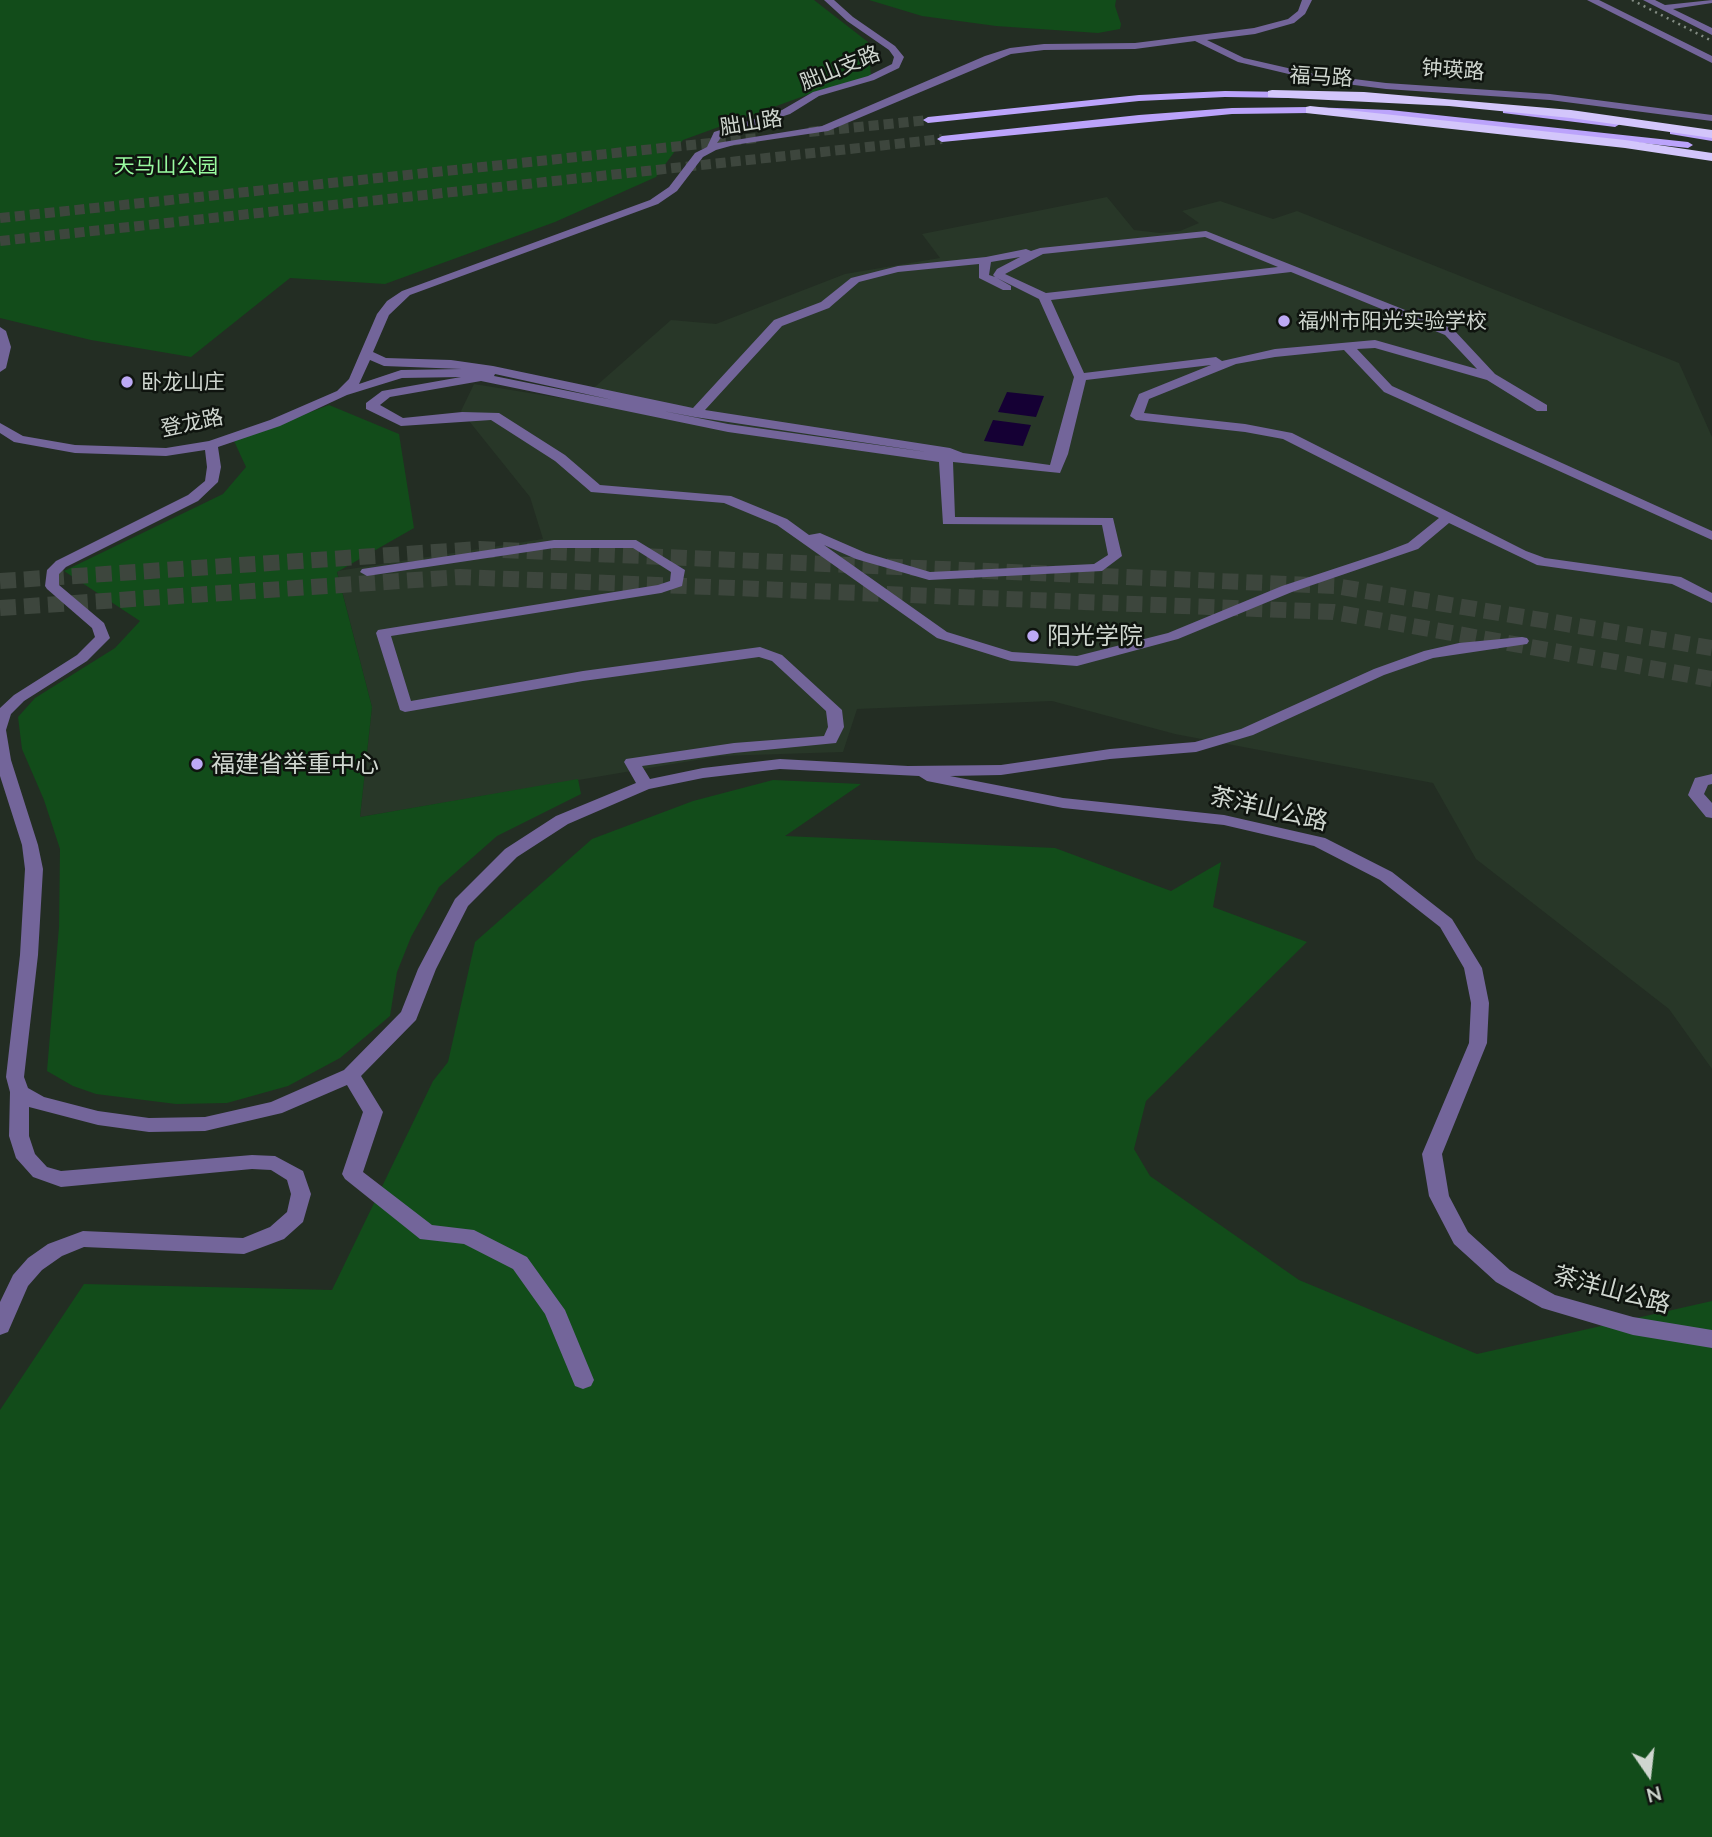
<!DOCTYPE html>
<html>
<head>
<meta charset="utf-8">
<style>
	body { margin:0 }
	#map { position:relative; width:1712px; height:1837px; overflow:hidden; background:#232d23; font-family:Lato,sans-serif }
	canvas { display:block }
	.north { position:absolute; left:1614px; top:1739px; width:70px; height:70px; -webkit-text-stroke:5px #0f140f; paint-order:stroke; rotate:166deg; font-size:19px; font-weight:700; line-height:28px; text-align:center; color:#cfd6cf }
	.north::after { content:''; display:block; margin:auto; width:24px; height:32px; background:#cfd6cf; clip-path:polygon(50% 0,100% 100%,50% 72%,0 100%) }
</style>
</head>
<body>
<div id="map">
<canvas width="1712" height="1837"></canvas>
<div class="north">N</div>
</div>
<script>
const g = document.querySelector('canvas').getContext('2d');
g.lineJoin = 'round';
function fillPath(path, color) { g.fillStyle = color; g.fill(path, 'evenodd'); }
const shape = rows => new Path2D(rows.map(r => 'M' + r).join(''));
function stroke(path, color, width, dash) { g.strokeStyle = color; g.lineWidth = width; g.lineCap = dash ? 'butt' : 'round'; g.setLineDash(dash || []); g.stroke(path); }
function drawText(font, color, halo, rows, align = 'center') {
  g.font = font + ' Lato,"Noto Sans SC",sans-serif'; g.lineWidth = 5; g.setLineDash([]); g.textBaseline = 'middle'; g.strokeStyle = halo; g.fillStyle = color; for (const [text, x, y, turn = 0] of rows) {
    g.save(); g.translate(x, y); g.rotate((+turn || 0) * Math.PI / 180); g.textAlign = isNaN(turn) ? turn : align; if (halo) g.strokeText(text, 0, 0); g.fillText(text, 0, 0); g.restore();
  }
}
fillPath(shape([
	[1107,197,1134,230,1160,233,1180,231,1199,223,1182,211,1220,201,1273,219,1297,211,1679,363,1712,437,1712,1069,1669,1009,1476,859,1433,783,1175,734,1052,701,857,709,843,752,720,756,360,817,372,707,337,571,543,539,530,497,461,411,474,384,579,401,671,320,716,324,845,274,940,258,922,234]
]), '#283728');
fillPath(shape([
	[0,0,814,0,868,42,871,76,815,92,683,140,656,177,555,222,385,284,290,278,191,357,91,340,0,318],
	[869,0,1116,0,1115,6,1121,24,1120,29,1098,33,996,26,922,16],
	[329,405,399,434,414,528,337,572,372,707,360,817,578,779,581,794,497,836,439,887,411,937,397,972,390,1016,340,1058,288,1086,227,1103,176,1104,96,1094,73,1086,47,1071,59,927,60,849,44,800,22,749,18,717,35,698,115,648,140,621,64,571,223,494,246,467,234,441],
	[773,780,861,784,785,836,1055,848,1171,891,1221,862,1213,907,1307,942,1146,1101,1134,1149,1150,1176,1299,1280,1477,1354,1712,1301,1712,1837,0,1837,0,1410,84,1284,332,1290,433,1081,448,1062,475,942,592,839,693,801]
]), '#124c1a');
fillPath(shape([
	[1007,392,1044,396,1036,417,998,412],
	[993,420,1031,425,1023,446,984,441]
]), '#150034');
stroke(shape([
	[809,132,928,120],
	[0,218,757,138],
	[0,241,942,139]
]), '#3d463d', 10, [10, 5]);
stroke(shape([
	[0,581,480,549,1335,586,1712,648],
	[0,608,460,577,1333,612,1712,679]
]), '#3d463d', 16, [16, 8]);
fillPath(shape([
	[824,0,834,0,853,17,895,46,904,57,899,68,874,80,819,96,790,114,722,136,717,143,822,126,985,56,1010,48,1044,44,1135,43,1254,28,1288,19,1298,11,1302,0,1312,0,1305,14,1294,23,1255,34,1207,40,1244,58,1314,74,1386,83,1550,94,1712,115,1712,121,1550,100,1386,89,1314,80,1238,62,1195,41,1135,49,1044,50,1011,54,828,131,734,145,716,150,703,157,677,191,658,204,410,295,389,315,373,352,386,358,451,360,493,366,693,408,774,320,821,302,851,278,898,266,986,257,1026,249,1031,251,1040,248,1206,231,1453,329,1495,374,1547,405,1547,411,1537,411,1487,380,1375,348,1357,349,1392,386,1712,531,1712,540,1384,392,1344,350,1275,357,1236,364,1149,399,1144,413,1245,424,1292,433,1526,551,1545,558,1681,577,1712,593,1712,603,1672,584,1537,565,1449,523,1418,549,1292,592,1178,639,1077,666,1011,661,937,638,777,525,724,503,591,492,555,461,491,420,401,426,366,409,366,403,382,391,461,377,402,378,347,395,280,426,218,447,221,467,218,482,198,501,66,567,59,574,59,585,104,623,110,638,87,661,24,701,11,714,6,730,11,760,38,845,43,869,38,955,24,1077,28,1088,44,1097,98,1111,149,1118,205,1117,271,1102,344,1070,401,1012,418,969,455,899,505,849,556,816,636,783,624,762,626,759,734,743,824,736,828,727,826,711,772,661,759,657,583,681,405,712,400,710,376,633,378,630,658,585,670,581,671,572,633,548,554,548,367,576,360,572,362,569,554,540,636,540,685,570,682,586,661,593,391,636,411,701,583,671,760,647,782,655,842,710,844,727,836,743,734,753,642,766,650,779,703,768,780,759,908,766,1001,765,1110,749,1195,742,1241,729,1374,669,1424,651,1459,643,1522,637,1527,638,1529,641,1527,644,1433,658,1384,675,1253,735,1196,752,1110,759,1001,775,950,776,1063,798,1224,815,1325,838,1392,872,1452,919,1482,968,1489,1003,1487,1043,1442,1154,1449,1196,1468,1232,1510,1270,1555,1295,1633,1317,1712,1330,1712,1348,1633,1335,1542,1308,1496,1282,1454,1244,1429,1196,1422,1154,1469,1043,1471,1003,1464,968,1440,927,1380,880,1314,846,1224,825,1063,808,927,781,919,776,780,769,703,778,649,789,568,824,517,857,468,906,436,969,416,1020,361,1076,383,1112,363,1172,432,1225,474,1230,527,1257,565,1310,594,1380,591,1386,583,1389,575,1386,545,1314,513,1269,464,1244,420,1239,345,1179,342,1174,363,1112,347,1085,282,1113,205,1131,149,1132,98,1125,29,1107,29,1136,35,1154,47,1167,61,1171,252,1155,275,1156,303,1171,311,1194,303,1222,284,1239,244,1254,84,1247,62,1256,42,1270,28,1286,8,1332,0,1335,0,1302,13,1275,28,1258,48,1244,83,1231,243,1238,270,1227,287,1212,291,1194,287,1180,271,1170,252,1169,61,1187,33,1177,16,1158,9,1136,10,1092,6,1077,20,955,25,869,22,845,0,776,0,708,14,695,77,655,95,637,92,628,47,589,45,586,47,570,56,561,188,495,205,481,207,467,205,450,166,456,75,453,14,442,0,433,0,423,23,436,75,445,166,448,209,441,270,420,337,391,349,379,377,314,387,301,402,291,650,200,669,187,695,153,707,147,714,132,782,110,813,92,868,76,892,64,894,57,889,50,847,21,824,0],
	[1205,237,1278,267,1046,293,1005,274,1043,254,1205,237],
	[1020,257,997,269,993,275,995,277,989,275,991,262,1020,257],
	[979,264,979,278,1003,290,1011,290,1011,286,997,278,1039,299,1074,377,1050,465,963,453,950,448,705,410,782,326,829,308,859,282,898,272,979,264],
	[1291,272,1445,335,1477,369,1375,340,1275,349,1222,361,1216,357,1084,373,1051,300,1291,272],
	[370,360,384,366,462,369,401,370,359,384,370,360],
	[1211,365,1139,394,1130,416,1136,420,1245,432,1283,439,1439,518,1408,543,1382,553,1282,586,1168,633,1077,656,1012,652,947,632,824,545,856,559,929,580,1102,571,1122,556,1113,518,955,517,953,462,1060,473,1068,454,1086,380,1211,365],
	[495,374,613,400,494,376,495,374],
	[481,381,728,432,939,462,943,524,1102,525,1108,555,1094,564,930,572,866,553,820,533,809,535,787,519,731,496,600,485,565,455,499,413,462,412,403,418,380,405,390,397,481,381],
	[663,411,695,417,927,452,728,424,663,411],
	[1587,0,1599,0,1712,56,1712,63,1587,0],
	[1643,0,1655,0,1665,5,1712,0,1712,3,1673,9,1712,28,1712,35,1643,0],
	[0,327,6,331,11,347,6,368,0,372,0,327],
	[1712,774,1712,784,1708,785,1704,794,1712,803,1712,818,1706,817,1688,795,1695,778,1712,774]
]), '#73659a');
fillPath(shape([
	[1225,91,1291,92,1296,95,1291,98,1225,97,1139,101,928,123,923,120,928,117,1139,95,1225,91],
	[1310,107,1390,110,1688,142,1693,145,1688,148,1390,116,1310,113,1232,114,942,142,937,139,942,136,1139,115,1232,108,1310,107],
	[1507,108,1615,121,1620,124,1615,127,1503,113,1503,109,1507,108],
	[1674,129,1712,135,1712,141,1670,134,1670,130,1674,129]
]), '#bba3fb');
fillPath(shape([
	[1272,90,1364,92,1571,110,1712,130,1712,138,1571,118,1449,106,1268,97,1268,91,1272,90],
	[1310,106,1625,140,1712,153,1712,161,1625,148,1306,113,1306,107,1310,106]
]), '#d3c6fb');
stroke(shape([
	[1632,0,1712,41]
]), '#828b82', 2.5, [2, 4.5]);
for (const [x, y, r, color] of [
	[1284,321,7,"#bda9f5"],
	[127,382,7,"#bda9f5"],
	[1033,636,7,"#bda9f5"],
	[197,764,7,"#bda9f5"]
]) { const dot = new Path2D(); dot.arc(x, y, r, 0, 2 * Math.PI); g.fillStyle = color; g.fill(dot); stroke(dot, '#0f140f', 2.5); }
drawText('21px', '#cfd6cf', '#0f140f', [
	["胐山支路",840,68,-22],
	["钟瑛路",1453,70,4],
	["福马路",1321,77,3],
	["胐山路",751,123,-9],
	["登龙路",192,423,-12]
]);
drawText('21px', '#99fa9f', '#0f140f', [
	["天马山公园",166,166]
]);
drawText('21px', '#cfd6cf', '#0f140f', [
	["福州市阳光实验学校",1298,321],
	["卧龙山庄",141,382]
], 'left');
drawText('24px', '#cfd6cf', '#0f140f', [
	["阳光学院",1047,636],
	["福建省举重中心",211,764]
], 'left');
drawText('24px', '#cfd6cf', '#0f140f', [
	["茶洋山公路",1269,809,13],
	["茶洋山公路",1612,1290,15]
]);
</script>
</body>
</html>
